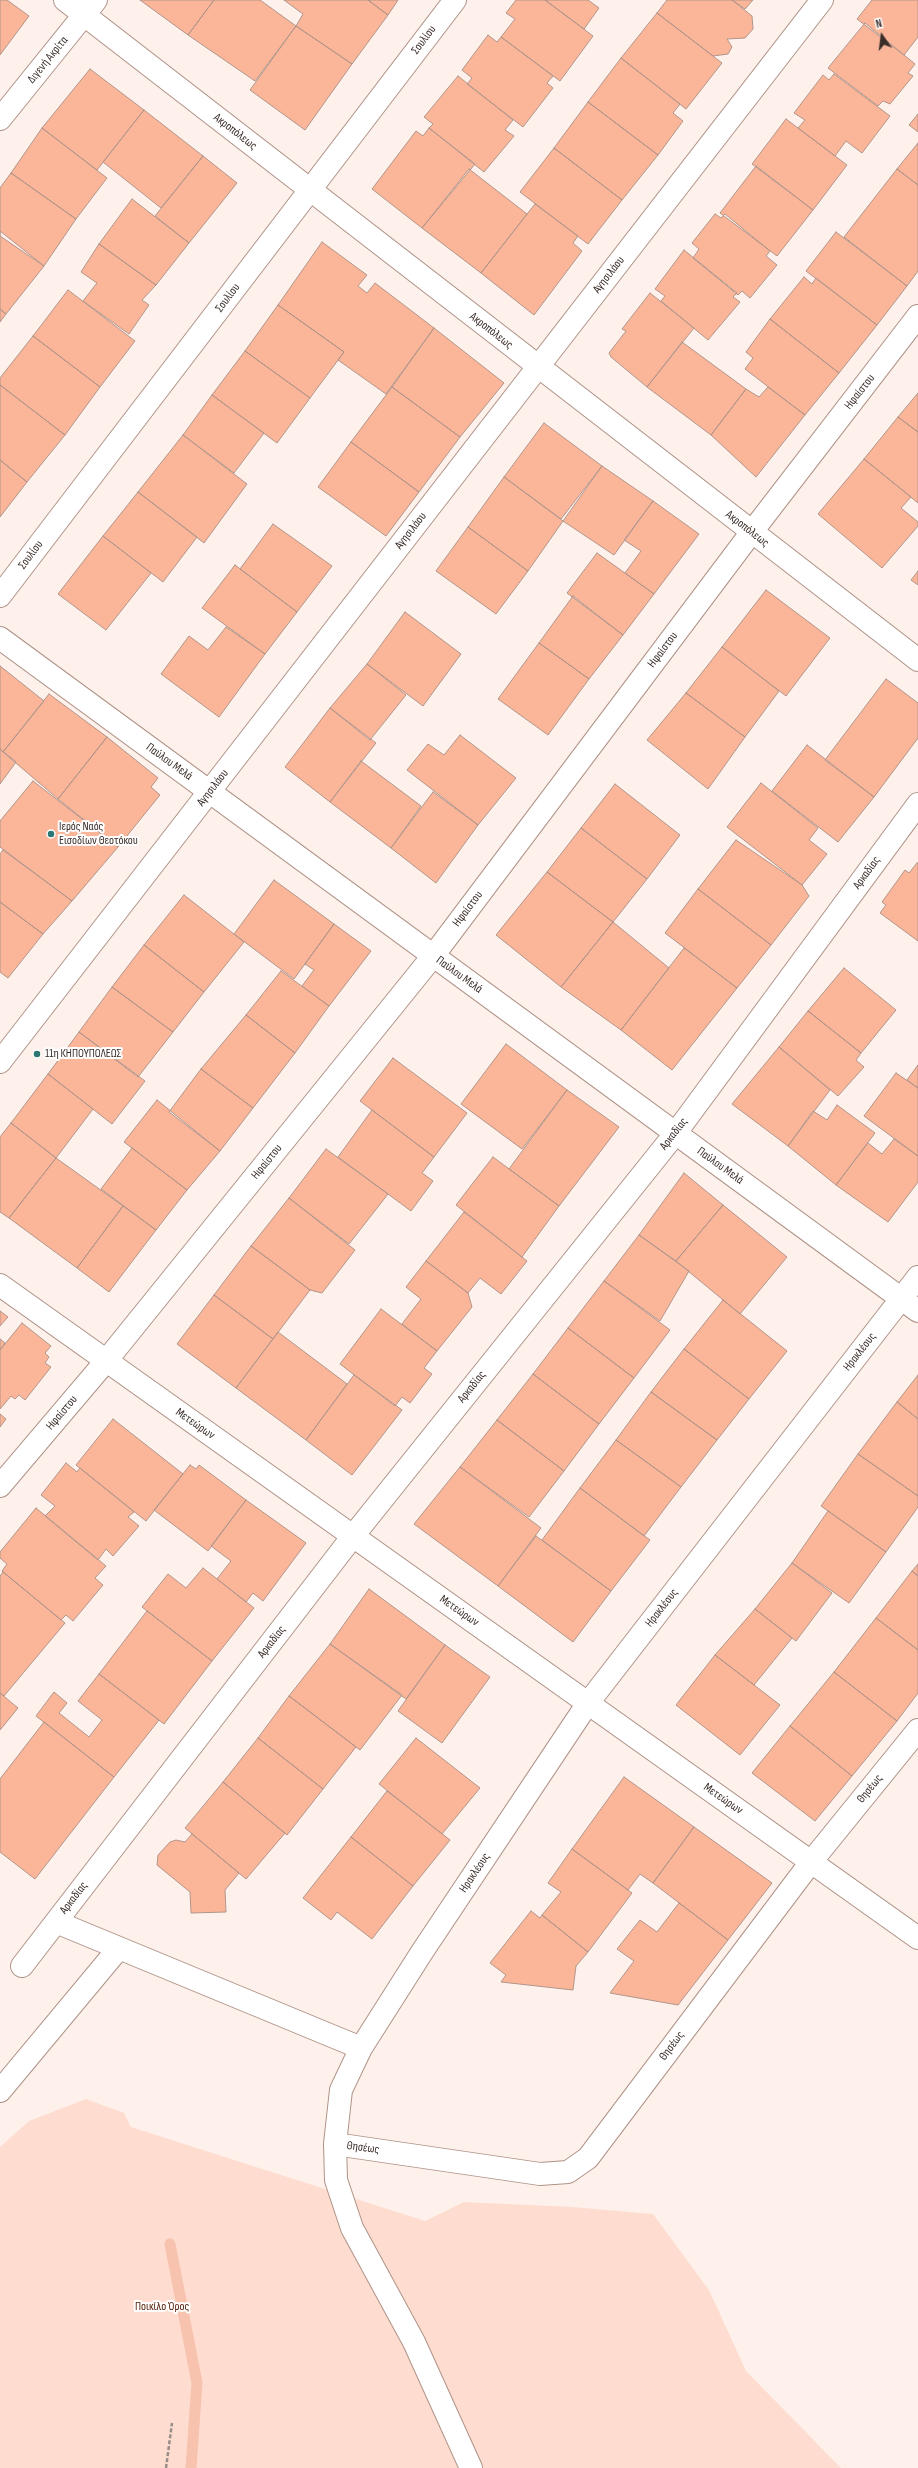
<!DOCTYPE html>
<html>
<head>
<meta charset="utf-8">
<style>
	body { margin:0 }
	#map { position:relative; width:918px; height:2468px; overflow:hidden; background:#fef1ec; font-family:"Sofia Sans Condensed",sans-serif }
	canvas { display:block }
	.north { position:absolute; left:862px; top:16px; width:40px; height:40px; -webkit-text-stroke:3px #fff; paint-order:stroke; rotate:346deg; font-size:11px; font-weight:700; line-height:16px; text-align:center; color:#3a2e29 }
	.north::after { content:''; display:block; margin:auto; width:14px; height:18px; background:#3a2e29; clip-path:polygon(50% 0,100% 100%,50% 72%,0 100%) }
</style>
</head>
<body>
<div id="map">
<canvas width="918" height="2468"></canvas>
<div class="north">N</div>
</div>
<script>
const g = document.querySelector('canvas').getContext('2d');
g.lineJoin = 'round';
function fillPath(path, color) { g.fillStyle = color; g.fill(path, 'evenodd'); }
const shape = rows => new Path2D(rows.map(r => 'M' + r).join(''));
function stroke(path, color, width, dash) { g.strokeStyle = color; g.lineWidth = width; g.lineCap = dash ? 'butt' : 'round'; g.setLineDash(dash || []); g.stroke(path); }
function drawText(font, color, halo, rows, align = 'center') {
  g.font = font + ' "Sofia Sans Condensed",sans-serif'; g.lineWidth = 4; g.setLineDash([]); g.textBaseline = 'middle'; g.strokeStyle = halo; g.fillStyle = color; for (const [text, x, y, turn = 0] of rows) {
    g.save(); g.translate(x, y); g.rotate((+turn || 0) * Math.PI / 180); g.textAlign = isNaN(turn) ? turn : align; if (halo) g.strokeText(text, 0, 0); g.fillText(text, 0, 0); g.restore();
  }
}
fillPath(shape([
	[86,2099,124,2113,131,2127,425,2221,464,2202,572,2207,653,2214,709,2290,746,2371,841,2468,0,2468,0,2147,29,2121]
]), '#feddd0');
stroke(shape([
	[170,2244,197,2383,191,2468]
]), '#f7c2ae', 11);
const building = shape([
	[0,0,7,0,29,16,0,55,0,0],
	[140,0,214,0,188,35,140,0],
	[214,0,260,0,296,26,255,81,188,35,214,0],
	[284,0,368,0,388,15,352,64,296,26,303,14,284,0],
	[368,0,398,0,388,15,368,0],
	[516,0,545,0,593,36,560,81,501,37,515,19,506,13,516,0],
	[545,0,588,0,599,8,584,29,545,0],
	[667,0,732,0,752,16,753,29,745,38,727,39,732,47,728,54,713,56,657,13,667,0],
	[732,0,753,0,745,9,732,0],
	[872,0,918,0,918,37,904,55,857,19,872,0],
	[657,13,722,63,686,109,621,58,657,13],
	[865,23,915,64,908,73,913,76,890,104,883,101,878,106,828,68,865,23],
	[296,26,352,64,305,130,250,90,296,26],
	[488,35,497,42,501,37,553,76,547,83,553,88,523,127,467,84,472,78,462,70,488,35],
	[621,58,680,104,673,113,683,121,658,155,588,102,621,58],
	[90,69,144,110,97,170,42,128,90,69],
	[834,74,890,116,862,153,846,141,835,156,798,128,805,120,794,113,823,75,829,80,834,74],
	[458,76,513,120,505,130,514,136,484,172,429,128,433,124,424,117,458,76],
	[588,102,658,155,622,200,554,148,588,102],
	[144,110,203,156,161,208,103,162,144,110],
	[918,114,918,132,909,125,918,114],
	[786,119,847,165,813,210,752,164,786,119],
	[42,128,107,178,76,219,11,173,42,128],
	[429,128,475,164,422,228,372,189,416,131,423,136,429,128],
	[918,143,918,185,897,169,918,143],
	[554,148,622,200,588,244,520,192,554,148],
	[203,156,237,183,189,243,155,216,203,156],
	[756,166,813,210,777,256,720,213,756,166],
	[469,169,527,214,481,273,422,228,469,169],
	[897,169,918,185,918,271,907,286,844,237,897,169],
	[11,173,76,219,44,266,0,236,0,188,11,173],
	[132,199,189,243,156,285,99,244,132,199],
	[535,204,578,236,573,243,582,251,534,315,481,273,535,204],
	[715,214,721,218,725,214,770,251,766,256,777,265,750,298,742,291,738,295,693,258,699,249,692,243,715,214],
	[0,231,44,266,6,314,0,309,0,231],
	[836,232,907,286,877,325,806,271,836,232],
	[322,242,367,275,358,286,367,293,375,283,434,328,386,394,338,360,344,352,278,305,322,242],
	[99,244,156,285,142,300,149,305,129,334,83,301,97,283,81,272,99,244],
	[684,250,737,293,733,297,740,302,708,340,661,301,665,296,655,289,684,250],
	[804,277,812,284,816,278,877,325,839,373,770,319,804,277],
	[68,290,135,341,100,387,33,336,68,290],
	[650,293,694,328,647,387,611,357,609,353,626,331,622,329,650,293],
	[278,305,344,352,310,398,245,351,278,305],
	[0,309,6,314,0,322,0,309],
	[770,319,839,373,805,415,745,369,753,358,746,352,770,319],
	[434,328,504,383,460,437,392,387,434,328],
	[33,336,100,387,65,435,0,385,0,378,33,336],
	[682,342,746,389,711,435,647,387,682,342],
	[245,351,310,398,277,443,212,395,245,351],
	[0,385,65,435,27,482,0,460,0,385],
	[392,387,460,437,419,492,351,442,392,387],
	[768,387,805,415,756,477,711,435,746,389,759,397,768,387],
	[918,393,918,432,898,417,918,393],
	[212,395,264,433,234,473,183,435,212,395],
	[898,417,918,432,918,503,864,459,898,417],
	[544,423,602,466,561,519,504,477,544,423],
	[183,435,247,484,204,543,138,492,183,435],
	[351,442,419,492,386,536,318,487,351,442],
	[864,459,911,497,901,508,918,522,918,526,882,568,818,514,864,459],
	[0,460,27,482,0,517,0,460],
	[602,466,653,501,614,555,563,521,602,466],
	[504,477,563,521,528,571,468,527,504,477],
	[138,492,197,537,163,582,103,536,138,492],
	[653,501,699,534,654,594,625,573,641,551,624,540,653,501],
	[273,524,332,566,297,612,240,569,273,524],
	[468,527,528,571,496,614,436,571,468,527],
	[103,536,151,573,106,630,58,594,103,536],
	[597,553,654,594,623,635,567,593,597,553],
	[235,565,297,612,265,654,202,608,235,565],
	[918,571,918,585,911,580,918,571],
	[766,590,830,638,786,696,722,647,766,590],
	[573,596,623,635,589,679,539,643,573,596],
	[405,612,461,654,423,706,367,664,405,612],
	[226,627,265,654,219,717,161,674,189,636,208,650,226,627],
	[539,643,589,679,548,735,498,699,539,643],
	[722,647,779,691,745,737,686,693,722,647],
	[367,664,406,695,370,740,330,708,367,664],
	[0,666,44,701,3,752,0,749,0,666],
	[886,679,918,703,918,738,874,797,825,760,886,679],
	[686,693,745,737,708,789,647,740,686,693],
	[49,694,107,737,58,799,3,752,49,694],
	[330,708,376,743,330,802,285,767,330,708],
	[460,735,516,778,478,825,407,770,428,744,444,755,460,735],
	[107,737,158,778,151,787,160,795,118,847,58,799,107,737],
	[807,745,874,797,838,842,772,791,807,745],
	[0,749,16,762,0,784,0,749],
	[361,761,421,806,391,848,330,802,361,761],
	[33,781,118,847,72,901,0,847,0,821,33,781],
	[761,783,818,828,809,840,827,854,802,885,727,827,761,783],
	[615,784,680,835,647,879,581,828,615,784],
	[433,792,478,825,436,883,391,848,433,792],
	[581,828,647,879,613,922,547,872,581,828],
	[736,840,802,885,809,896,771,945,698,889,736,840],
	[3,850,72,901,43,934,0,902,0,854,3,850],
	[917,863,918,863,918,941,880,913,886,905,882,902,905,870,909,873,917,863],
	[547,872,613,922,561,987,496,935,547,872],
	[274,880,334,924,294,979,234,934,274,880],
	[698,889,771,945,737,988,665,933,698,889],
	[184,895,244,942,204,992,144,945,184,895],
	[0,902,43,934,8,978,0,972,0,902],
	[613,922,669,968,621,1030,561,987,613,922],
	[334,924,371,951,329,1006,302,986,314,970,305,964,334,924],
	[144,945,204,992,173,1032,112,987,144,945],
	[684,948,737,988,672,1070,621,1030,684,948],
	[844,968,896,1010,861,1053,808,1011,844,968],
	[281,971,329,1006,295,1053,246,1015,281,971],
	[112,987,173,1032,138,1077,79,1032,112,987],
	[808,1011,861,1053,856,1060,864,1067,838,1096,779,1047,808,1011],
	[246,1015,295,1053,253,1108,201,1069,246,1015],
	[79,1032,145,1081,112,1124,48,1074,79,1032],
	[506,1044,567,1090,522,1149,461,1104,506,1044],
	[779,1047,830,1090,788,1146,732,1104,779,1047],
	[393,1058,467,1113,434,1157,360,1101,393,1058],
	[918,1065,918,1088,907,1080,918,1065],
	[201,1069,253,1108,220,1151,169,1112,201,1069],
	[896,1073,918,1088,918,1156,864,1116,896,1073],
	[48,1074,93,1109,56,1158,11,1123,48,1074],
	[567,1090,619,1127,559,1206,509,1169,567,1090],
	[157,1100,220,1151,187,1190,124,1142,157,1100],
	[837,1105,875,1133,836,1185,788,1146,813,1111,827,1120,837,1105],
	[372,1110,434,1157,422,1173,433,1181,411,1211,338,1157,372,1110],
	[11,1123,56,1158,9,1218,0,1212,0,1137,11,1123],
	[894,1139,918,1156,918,1182,888,1222,836,1185,868,1143,882,1154,894,1139],
	[132,1148,187,1190,156,1230,101,1189,132,1148],
	[326,1149,388,1194,349,1244,289,1198,326,1149],
	[493,1157,559,1206,522,1257,456,1205,493,1157],
	[56,1158,123,1206,77,1268,9,1218,56,1158],
	[684,1173,723,1205,676,1261,639,1235,684,1173],
	[289,1198,355,1250,322,1293,310,1290,251,1246,289,1198],
	[723,1205,787,1257,740,1314,676,1261,723,1205],
	[123,1206,156,1230,109,1292,77,1268,123,1206],
	[464,1212,527,1261,501,1294,480,1278,468,1293,426,1261,464,1212],
	[639,1235,689,1271,660,1321,604,1281,639,1235],
	[251,1246,310,1290,273,1339,214,1295,251,1246],
	[426,1261,468,1293,472,1307,437,1351,402,1324,421,1299,406,1287,426,1261],
	[604,1281,670,1330,634,1378,568,1328,604,1281],
	[214,1295,273,1339,236,1388,177,1344,214,1295],
	[723,1300,787,1351,749,1399,684,1349,723,1300],
	[381,1309,437,1351,424,1368,432,1374,410,1403,402,1397,395,1406,340,1364,381,1309],
	[0,1311,8,1317,0,1326,0,1311],
	[22,1323,51,1346,45,1353,49,1357,45,1363,51,1367,25,1400,19,1395,15,1399,11,1396,0,1409,0,1350,22,1323],
	[568,1328,634,1378,599,1424,533,1374,568,1328],
	[278,1332,347,1384,306,1440,236,1388,278,1332],
	[0,1339,5,1343,0,1350,0,1339],
	[684,1349,749,1399,717,1440,651,1392,684,1349],
	[533,1374,599,1424,564,1471,497,1420,533,1374],
	[354,1375,402,1410,352,1475,306,1440,354,1375],
	[918,1375,918,1419,897,1402,918,1375],
	[651,1392,717,1440,681,1487,616,1440,651,1392],
	[897,1402,918,1419,918,1496,858,1454,897,1402],
	[0,1414,6,1419,0,1427,0,1414],
	[113,1419,183,1474,146,1521,76,1465,113,1419],
	[497,1420,564,1471,529,1517,460,1467,497,1420],
	[616,1440,681,1487,644,1536,580,1488,616,1440],
	[858,1454,918,1496,918,1507,886,1552,821,1506,858,1454],
	[66,1463,77,1472,80,1468,134,1512,128,1517,139,1526,113,1556,106,1549,98,1560,45,1516,55,1506,41,1495,66,1463],
	[190,1465,196,1469,199,1465,246,1500,208,1551,154,1510,190,1465],
	[460,1467,541,1528,498,1586,414,1524,460,1467],
	[580,1488,650,1540,611,1591,542,1540,580,1488],
	[246,1500,306,1543,263,1601,253,1593,246,1602,217,1579,231,1561,211,1546,246,1500],
	[36,1508,106,1566,95,1578,103,1585,73,1621,66,1615,61,1620,2,1571,7,1564,0,1558,0,1552,36,1508],
	[828,1511,886,1552,849,1603,792,1563,828,1511],
	[536,1536,611,1591,573,1642,498,1586,536,1536],
	[792,1563,832,1593,796,1641,755,1609,792,1563],
	[918,1564,918,1576,912,1571,918,1564],
	[203,1568,254,1608,212,1661,142,1607,168,1574,186,1588,203,1568],
	[912,1571,918,1576,918,1650,876,1618,912,1571],
	[3,1572,65,1623,4,1696,0,1693,0,1576,3,1572],
	[369,1589,445,1645,406,1699,330,1644,369,1589],
	[755,1609,792,1638,754,1685,715,1655,755,1609],
	[147,1611,212,1661,164,1724,99,1674,147,1611],
	[876,1618,918,1650,918,1693,897,1721,834,1672,876,1618],
	[330,1644,402,1695,360,1750,289,1696,330,1644],
	[445,1645,490,1677,442,1743,398,1711,445,1645],
	[715,1655,780,1705,740,1755,676,1705,715,1655],
	[834,1672,897,1721,852,1776,790,1726,834,1672],
	[99,1674,159,1720,114,1777,36,1716,54,1692,67,1703,59,1713,89,1737,102,1720,78,1701,99,1674],
	[0,1693,18,1708,0,1730,0,1693],
	[289,1696,356,1747,323,1789,258,1738,289,1696],
	[44,1722,114,1777,35,1879,0,1852,0,1779,44,1722],
	[790,1726,852,1776,815,1821,752,1773,790,1726],
	[258,1738,323,1789,287,1835,223,1782,258,1738],
	[416,1738,480,1788,442,1834,379,1784,416,1738],
	[624,1777,694,1827,653,1883,640,1874,628,1890,572,1849,624,1777],
	[223,1782,285,1833,246,1879,185,1828,223,1782],
	[387,1791,450,1840,413,1886,351,1837,387,1791],
	[694,1827,772,1883,728,1940,653,1883,694,1827],
	[192,1834,239,1873,225,1890,226,1912,191,1913,190,1892,157,1865,158,1855,170,1842,176,1840,185,1842,192,1834],
	[351,1837,413,1886,372,1939,337,1912,331,1920,303,1898,351,1837],
	[572,1849,632,1893,588,1952,542,1915,561,1892,548,1883,572,1849],
	[679,1903,728,1940,678,2005,610,1993,634,1961,617,1949,640,1920,657,1932,679,1903],
	[531,1911,540,1918,542,1915,588,1952,576,1966,573,1990,501,1982,506,1975,490,1963,531,1911]
]);
fillPath(building, '#fbb69a');
stroke(building, '#b29489', 1);
const minor = shape([
	[65,0,918,660],
	[0,119,96,0],
	[0,596,455,0],
	[0,638,918,1311],
	[0,1062,822,0],
	[0,1285,918,1938],
	[0,1486,106,1361,433,956,751,533,918,316],
	[56,1922,361,2048],
	[22,1966,353,1536,675,1134,918,804],
	[0,2091,119,1948],
	[335,2144,540,2174,568,2172,588,2158,811,1862,918,1730],
	[471,2468,414,2342,352,2228,336,2180,335,2144,341,2090,361,2048,422,1952,588,1703,918,1277]
]);
stroke(minor, '#af9287', 24);
stroke(shape([
	[166,2468,172,2423]
]), '#998d88', 2.5, [4, 2]);
stroke(minor, '#fff', 22);
for (const [x, y, r, color] of [
	[51,834,4,"#2c7673"],
	[37,1054,4,"#2c7673"]
]) { const dot = new Path2D(); dot.arc(x, y, r, 0, 2 * Math.PI); g.fillStyle = color; g.fill(dot); stroke(dot, '#fff', 1.5); }
drawText('12px', '#3a2e29', '#fff', [
	["Σουλίου",424,40,-53],
	["Διγενή Ακρίτα",48,60,-51],
	["Ακροπόλεως",235,132,38],
	["Αγησιλάου",609,275,-52],
	["Σουλίου",228,298,-53],
	["Ακροπόλεως",491,331,38],
	["Ηφαίστου",860,392,-52],
	["Ακροπόλεως",747,529,38],
	["Αγησιλάου",411,531,-52],
	["Σουλίου",31,555,-53],
	["Ηφαίστου",663,650,-53],
	["Παύλου Μελά",169,762,36],
	["Αγησιλάου",213,788,-52],
	["Αρκαδίας",867,873,-54],
	["Ηφαίστου",468,909,-53],
	["Παύλου Μελά",459,975,36],
	["Αρκαδίας",674,1134,-52],
	["Ηφαίστου",267,1162,-51],
	["Παύλου Μελά",720,1166,36],
	["Ηρακλέους",860,1352,-52],
	["Αρκαδίας",472,1387,-51],
	["Ηφαίστου",62,1413,-50],
	["Μετεώρων",195,1424,35],
	["Ηρακλέους",662,1608,-52],
	["Μετεώρων",459,1611,35],
	["Αρκαδίας",272,1642,-52],
	["Θησέως",870,1789,-51],
	["Μετεώρων",723,1799,35],
	["Ηρακλέους",475,1873,-56],
	["Αρκαδίας",74,1898,-52],
	["Θησέως",672,2046,-53],
	["Θησέως",363,2148,8]
]);
drawText('12px', '#3a2e29', '#fff', [
	["Ιερός Ναός",59,827],
	["Εισοδίων Θεοτόκου",59,841],
	["11η ΚΗΠΟΥΠΟΛΕΩΣ",45,1054]
], 'left');
drawText('12px', '#57220b', '#fff', [
	["Ποικίλο Όρος",162,2307]
]);
</script>
</body>
</html>
